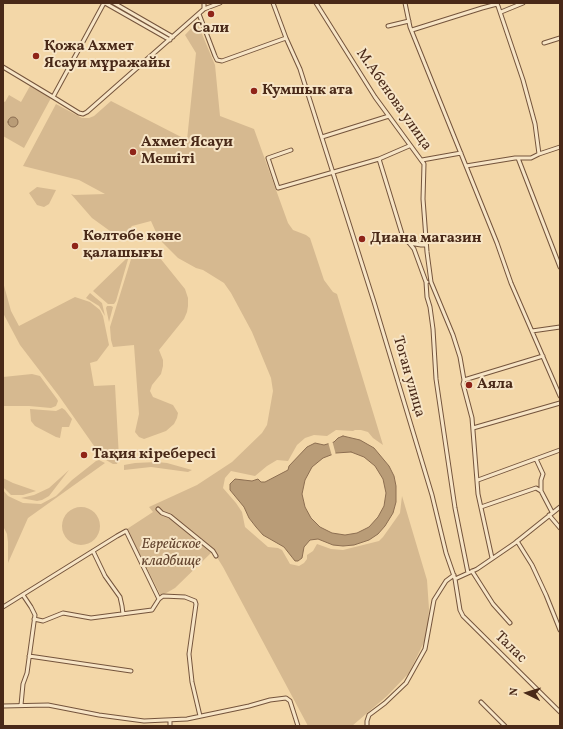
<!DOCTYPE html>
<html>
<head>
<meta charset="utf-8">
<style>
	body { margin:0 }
	#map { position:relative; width:563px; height:729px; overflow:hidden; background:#f3d7a8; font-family:Vollkorn,serif }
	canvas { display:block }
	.frame { position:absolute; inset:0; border:4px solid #492918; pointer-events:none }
	.north { position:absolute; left:507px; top:673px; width:40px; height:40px; -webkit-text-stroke:3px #f7e5c6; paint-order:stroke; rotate:275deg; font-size:11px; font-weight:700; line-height:16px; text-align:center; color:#492918 }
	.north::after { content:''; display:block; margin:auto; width:14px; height:18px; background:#492918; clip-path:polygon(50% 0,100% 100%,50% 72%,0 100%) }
</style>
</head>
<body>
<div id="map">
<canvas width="563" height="729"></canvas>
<div class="frame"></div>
<div class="north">N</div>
</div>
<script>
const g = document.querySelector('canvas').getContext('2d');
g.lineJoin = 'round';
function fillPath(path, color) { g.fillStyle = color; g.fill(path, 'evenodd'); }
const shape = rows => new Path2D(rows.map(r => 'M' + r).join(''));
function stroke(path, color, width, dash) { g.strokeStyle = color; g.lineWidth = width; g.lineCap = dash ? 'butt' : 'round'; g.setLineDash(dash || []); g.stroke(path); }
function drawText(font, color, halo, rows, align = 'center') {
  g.font = font + ' Vollkorn,serif'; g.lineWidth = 4; g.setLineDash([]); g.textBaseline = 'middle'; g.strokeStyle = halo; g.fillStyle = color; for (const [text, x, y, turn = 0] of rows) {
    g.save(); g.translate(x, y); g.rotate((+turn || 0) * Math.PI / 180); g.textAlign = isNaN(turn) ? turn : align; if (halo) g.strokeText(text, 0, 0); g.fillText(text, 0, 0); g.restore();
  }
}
fillPath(shape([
	[197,22,215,65,220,116,254,129,288,223,293,230,306,235,310,238,324,280,333,292,337,294,383,445,373,438,368,432,361,430,355,430,353,431,336,430,327,436,314,435,305,438,297,445,288,461,277,460,267,466,255,476,231,471,225,478,223,488,236,503,242,512,245,527,268,547,278,548,282,550,290,564,299,566,304,563,307,559,307,555,313,551,317,544,331,549,343,550,379,541,383,537,400,513,402,496,427,580,429,609,427,636,409,673,387,696,352,726,308,726,223,567,213,551,175,588,161,596,127,529,153,512,149,507,197,485,232,462,262,433,267,425,273,391,271,378,252,332,231,293,224,283,203,270,196,268,178,258,159,239,151,221,132,226,121,239,92,218,71,194,74,195,105,194,79,180,23,166,56,104,82,118,89,118,94,116,111,101,187,140,196,53,185,35],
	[30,86,51,98,24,148,3,136,3,101,5,102,9,95,21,102],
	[37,187,56,190,49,204,44,207,37,205,29,193],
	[152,255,160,258,185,289,188,298,188,306,187,312,184,319,159,350,163,360,163,366,161,374,152,385,150,391,153,397,173,405,178,413,177,418,174,424,166,431,144,439,139,437,135,432,139,414,134,345,113,347,111,340,110,327,132,256],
	[129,256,116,301,114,304,108,304,93,291],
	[3,282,11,311,19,326,75,297,90,302,100,310,103,316,109,345,97,361,90,363,94,386,115,385,119,458,117,464,113,464,106,460,99,453,59,396,20,345,3,313],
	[90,293,102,303,105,316,99,306,86,298],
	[107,306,111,306,113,307,109,322,106,308],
	[32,374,40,376,57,399,58,401,56,406,51,408,29,406,3,406,3,377],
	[62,408,65,410,72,419,69,427,62,427,60,438,56,437,35,426,31,421,30,409,56,411],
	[99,460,105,463,28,518,8,563,8,542,7,534,3,526,3,490,8,496,23,503,41,504,56,496,72,480,96,461],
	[157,462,167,463,192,470,188,472,151,467,124,470,124,465,135,463],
	[69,470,49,496,42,500,37,501,21,498,34,495,49,488],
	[3,478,13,483,36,491,23,495,11,495,3,487],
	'62 526a19 19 0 1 1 38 0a19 19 0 1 1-38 0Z'
]), '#d6b990');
const water = shape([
	'8 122a5 5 0 1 1 10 0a5 5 0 1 1-10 0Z',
	[343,436,360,440,374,448,389,466,394,476,396,486,396,502,393,513,385,526,378,534,369,540,354,545,343,546,333,545,318,539,310,540,304,547,302,558,298,561,295,561,284,547,263,535,256,527,249,518,244,507,230,490,230,484,235,479,252,481,258,479,261,482,265,482,288,470,289,466,307,447,315,443,324,445,334,442,338,438,343,436],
	[351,452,364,457,375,466,383,479,386,493,384,506,378,517,369,527,357,533,345,535,332,533,320,527,311,518,305,507,302,494,305,480,312,467,323,458,336,453,351,452]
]);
fillPath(water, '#b99c77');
stroke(water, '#8c6e51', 1);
fillPath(shape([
	[332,440,336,455,332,456,328,442]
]), '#f3d7a8');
const street = shape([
	[105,3,170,40],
	[114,3,173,37],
	[273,3,286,38],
	[316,3,375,97,424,164,423,199,427,252,431,282,453,335,460,357,464,380,463,384,472,418,478,494,492,558],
	[405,3,410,27,497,243,511,283,560,396],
	[204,9,204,3],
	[501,12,523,3],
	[199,14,215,56,217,60,222,61,286,38,300,69,374,302,432,495,446,553,455,579,460,610,463,616,560,712],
	[388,26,409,21],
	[412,30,482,8,497,4,498,6,523,80,535,124,539,154],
	[544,43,560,38],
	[3,67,53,97,104,3],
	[53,97,79,113,83,114,87,112,204,9,220,3],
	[322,137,389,116],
	[291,150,268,158,278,188,379,159,409,146],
	[518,158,560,267],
	[379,159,402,234,414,249,426,282,427,282],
	[422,160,461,153],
	[466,166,515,158,531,158,539,154,560,147],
	[409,243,421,245,426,245],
	[426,282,427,297,430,307,433,329,436,379,455,508,468,573],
	[532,331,560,327],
	[464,380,543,356],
	[473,428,560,403],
	[536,459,543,474,541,480,541,491],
	[478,480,560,450],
	[481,507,536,488,541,491,552,512],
	[158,509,162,513,170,516,213,551,216,556],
	[549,515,560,528],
	[517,541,532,565,546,595,560,630],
	[93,551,105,576,120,597,122,606,123,614],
	[472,571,493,604,510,623],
	[455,579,477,569,515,543,560,507],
	[3,607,117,536,126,531,159,599],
	[34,619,43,621,63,613,91,618,152,610,159,599,163,596,185,597,195,601,196,604,189,654,192,682,200,716],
	[29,656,131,671],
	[481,702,505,726],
	[21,705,23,684,27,673,35,615,31,607,23,595],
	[3,706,48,705,99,715,144,721,187,719,249,706,270,700,286,698,290,701,298,726],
	[170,720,170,726],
	[367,726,367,721,369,715,385,703,406,683,425,649,434,600,446,581,454,575]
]);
stroke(street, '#74543c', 5);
stroke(street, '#f7e5c6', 3);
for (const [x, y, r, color] of [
	[211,14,4,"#8f2418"],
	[36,56,4,"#8f2418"],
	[254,91,4,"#8f2418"],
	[133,152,4,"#8f2418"],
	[362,239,4,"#8f2418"],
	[75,246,4,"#8f2418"],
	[469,385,4,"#8f2418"],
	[84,455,4,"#8f2418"]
]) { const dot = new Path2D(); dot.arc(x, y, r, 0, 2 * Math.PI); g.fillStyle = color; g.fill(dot); stroke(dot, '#f7e5c6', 1.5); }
drawText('bold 15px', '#492918', '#f7e5c6', [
	["Сали",211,29,"center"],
	["Қожа Ахмет",44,47],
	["Ясауи мұражайы",44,64],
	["Кумшык ата",262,91],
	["Ахмет Ясауи",141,143],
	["Мешіті",141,160],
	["Көлтөбе көне",83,237],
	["қалашығы",83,254],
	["Диана магазин",370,239],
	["Аяла",477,385],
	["Тақия кіребересі",92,455]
], 'left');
drawText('15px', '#492918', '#f7e5c6', [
	["М.Абенова улица",393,100,55],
	["Тоган улица",408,377,74],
	["Талас",510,648,44]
]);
drawText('italic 15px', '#654630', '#f7e5c6', [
	["Еврейское",171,545],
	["кладбище",171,562]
]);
</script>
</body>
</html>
